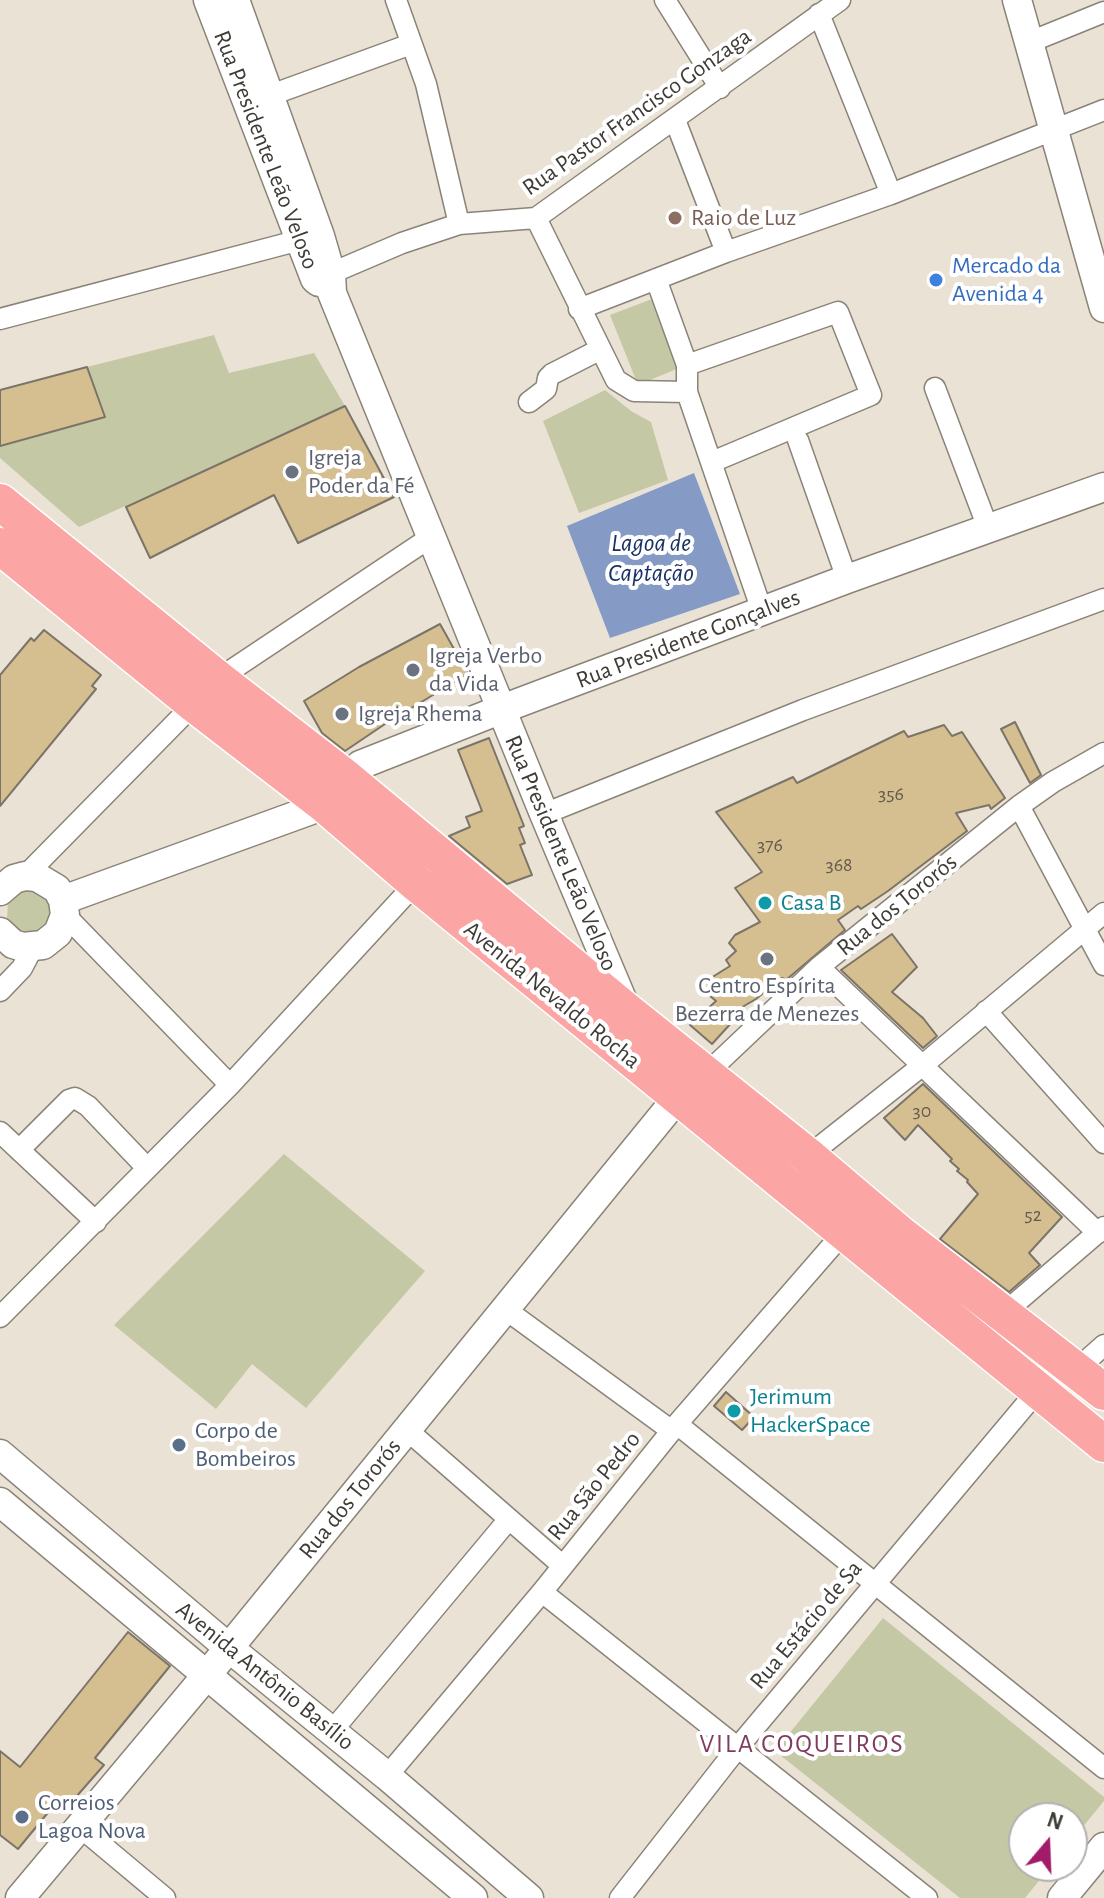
<!DOCTYPE html>
<html>
<head>
<meta charset="utf-8">
<style>
	body { margin:0 }
	#map { position:relative; width:1104px; height:1898px; overflow:hidden; background:#eae3d5; font-family:"Alegreya Sans",sans-serif }
	canvas { display:block }
	.north { position:absolute; left:1008px; top:1802px; width:80px; height:80px; box-sizing:border-box; background:#fff; border:2px solid #b2b1af; border-radius:50%; rotate:19deg; font-size:22px; font-weight:700; line-height:32px; text-align:center; color:#3f3c37 }
	.north::after { content:''; display:block; margin:auto; width:28px; height:36px; background:#a21c69; clip-path:polygon(50% 0,100% 100%,50% 72%,0 100%) }
</style>
</head>
<body>
<div id="map">
<canvas width="1104" height="1898"></canvas>
<div class="north">N</div>
</div>
<script>
const g = document.querySelector('canvas').getContext('2d');
g.lineJoin = 'round';
function fillPath(path, color) { g.fillStyle = color; g.fill(path, 'evenodd'); }
const shape = rows => new Path2D(rows.map(r => 'M' + r).join(''));
function stroke(path, color, width, dash) { g.strokeStyle = color; g.lineWidth = width; g.lineCap = dash ? 'butt' : 'round'; g.setLineDash(dash || []); g.stroke(path); }
function drawText(font, color, halo, rows, align = 'center') {
  g.font = font + ' "Alegreya Sans",sans-serif'; g.lineWidth = 8; g.setLineDash([]); g.textBaseline = 'middle'; g.strokeStyle = halo; g.fillStyle = color; for (const [text, x, y, turn = 0] of rows) {
    g.save(); g.translate(x, y); g.rotate((+turn || 0) * Math.PI / 180); g.textAlign = isNaN(turn) ? turn : align; if (halo) g.strokeText(text, 0, 0); g.fillText(text, 0, 0); g.restore();
  }
}
fillPath(shape([
	[652,299,679,368,638,385,610,315],
	[214,335,229,373,314,353,345,406,79,527,0,458,0,446,104,417,87,367],
	[605,390,631,411,651,422,668,480,579,513,543,421],
	[44,887,56,925,25,937,11,927,7,919,8,901,19,888],
	[284,1154,425,1271,306,1408,252,1364,216,1409,114,1325],
	[883,1618,1104,1797,1104,1801,1072,1840,1072,1818,1024,1818,1024,1866,1051,1866,1025,1898,960,1898,775,1751]
]), '#c5c8a4');
fillPath(shape([
	[694,473,740,594,610,638,567,526]
]), '#859bc5');
const building = shape([
	[87,367,105,417,0,446,0,390,87,367],
	[345,406,394,497,298,543,274,495,150,558,126,507,345,406],
	[440,624,468,674,388,722,345,751,322,733,304,701,359,667,440,624],
	[44,630,101,675,92,686,96,689,0,806,0,675,31,638,34,641,44,630],
	[1015,722,1041,775,1030,783,1001,729,1015,722],
	[944,725,952,736,962,732,1005,798,991,809,989,805,956,813,967,831,888,891,861,909,858,906,838,920,845,930,786,980,782,978,756,999,727,1016,733,1021,712,1044,690,1025,716,1001,710,996,713,991,706,981,730,966,726,960,736,951,729,943,735,935,760,922,735,888,762,872,716,812,793,777,797,783,904,731,908,737,944,725],
	[489,738,524,826,519,828,525,843,520,845,532,875,507,884,449,836,470,827,466,817,482,811,458,750,489,738],
	[892,934,917,967,892,992,923,1018,937,1036,923,1048,841,970,892,934],
	[923,1084,1062,1217,1029,1253,1040,1265,1009,1292,940,1239,978,1194,967,1182,968,1180,957,1171,959,1169,950,1161,952,1159,918,1125,905,1140,884,1118,923,1084],
	[726,1392,754,1417,742,1430,714,1406,726,1392],
	[128,1632,170,1666,95,1758,104,1765,69,1805,60,1798,18,1849,0,1835,0,1751,20,1767,128,1632]
]);
fillPath(building, '#d5be8f');
stroke(building, '#7b7468', 2);
const street = shape([
	[396,0,426,84,459,224],
	[665,0,720,88],
	[819,14,891,194],
	[1030,42,1104,12],
	[271,95,411,44],
	[675,120,726,252],
	[536,218,616,380,634,391,687,392],
	[320,278,402,243,459,224,536,218,840,0],
	[656,279,687,365,687,392,762,611],
	[579,309,726,252,891,194,1104,110],
	[0,319,300,240],
	[687,365,838,312,871,395,712,462],
	[935,388,988,528],
	[529,402,546,389,548,378,552,374,599,350],
	[798,440,847,579],
	[218,679,431,537],
	[1019,806,1104,965],
	[544,814,803,710,1104,599],
	[25,876,194,704],
	[65,915,230,1085],
	[819,967,1098,1233],
	[0,991,22,968,33,947],
	[986,1011,1104,1143],
	[705,1075,819,967,1019,806,1053,782,1104,753],
	[0,1132,96,1222],
	[19,1150,69,1100,75,1098,88,1106,147,1168],
	[808,1156,923,1065,1104,913],
	[505,1309,672,1431],
	[1004,1313,1104,1227],
	[0,1317,230,1085,416,883],
	[1076,1370,1104,1345],
	[677,1424,1104,1768],
	[407,1430,563,1566],
	[542,1592,927,1898],
	[332,1731,509,1519],
	[387,1776,542,1592,677,1424,844,1232],
	[79,1826,165,1898],
	[620,1898,739,1746,1038,1390]
]);
const secondary = shape([
	[208,0,315,279,319,282],
	[235,0,320,236,331,274,332,293,544,814,627,1011],
	[1017,0,1104,308],
	[0,891,14,879,25,876,37,877,57,889,63,900,65,915,58,933,43,945,23,947,13,944,0,932],
	[63,900,325,805,346,778,360,765,502,709,847,579,1104,487],
	[0,1454,229,1648,387,1776,529,1898],
	[0,1502,473,1898],
	[20,1898,206,1676,678,1097],
	[1062,1898,1104,1847]
]);
const highway = shape([
	[0,502,218,679,346,778,628,1012,808,1156,900,1234,1104,1392],
	[0,546,194,704,325,805,416,883,1104,1444]
]);
stroke(street, '#8a8377', 23);
stroke(secondary, '#8a8377', 31);
stroke(highway, '#fff', 39);
stroke(street, '#fff', 20);
stroke(secondary, '#fff', 28);
stroke(highway, '#fba5a5', 36);
for (const [x, y, r, color] of [
	[675,218,8,"#8d6e63"],
	[936,280,8,"#3f7fe0"],
	[292,472,8,"#6b7280"],
	[413,670,8,"#6b7280"],
	[342,714,8,"#6b7280"],
	[765,903,8,"#0f9aa8"],
	[767,959,8,"#6b7280"],
	[734,1411,8,"#0f9aa8"],
	[179,1445,8,"#5c6f8a"],
	[22,1817,8,"#5c6f8a"]
]) { const dot = new Path2D(); dot.arc(x, y, r, 0, 2 * Math.PI); g.fillStyle = color; g.fill(dot); stroke(dot, '#fff', 3); }
drawText('20px', '#645c4d', null, [
	["356",891,794],
	["376",770,845],
	["368",839,865],
	["30",922,1111],
	["52",1033,1215]
]);
drawText('24px', '#3f3c37', '#fff', [
	["Rua Pastor Francisco Gonzaga",637,112,-35],
	["Rua Presidente Leão Veloso",266,150,69],
	["Rua Presidente Gonçalves",688,639,-21],
	["Rua Presidente Leão Veloso",561,853,67],
	["Rua dos Tororós",897,905,-39],
	["Avenida Nevaldo Rocha",552,995,39],
	["Rua São Pedro",594,1486,-51],
	["Rua dos Tororós",350,1499,-51],
	["Rua Estácio de Sa",806,1625,-50],
	["Avenida Antônio Basílio",265,1676,39]
]);
drawText('24px', '#785e54', '#fff', [
	["Raio de Luz",691,218]
], 'left');
drawText('24px', '#366cbe', '#fff', [
	["Mercado da",952,266],
	["Avenida 4",952,294]
], 'left');
drawText('24px', '#5b616d', '#fff', [
	["Igreja",308,458],
	["Poder da Fé",308,486],
	["Igreja Verbo",429,656],
	["da Vida",429,684],
	["Igreja Rhema",358,714],
	["Centro Espírita",767,986,"center"],
	["Bezerra de Menezes",767,1014,"center"]
], 'left');
drawText('24px', '#0d838f', '#fff', [
	["Casa B",781,903],
	["Jerimum",750,1397],
	["HackerSpace",750,1425]
], 'left');
drawText('24px', '#4e5e75', '#fff', [
	["Corpo de",195,1431],
	["Bombeiros",195,1459],
	["Correios",38,1803],
	["Lagoa Nova",38,1831]
], 'left');
drawText('italic 26px', '#183266', '#fff', [
	["Lagoa de",651,543],
	["Captação",651,573]
]);
g.letterSpacing = '2px';
drawText('26px', '#7f3c5c', '#fff', [
	["VILA COQUEIROS",802,1744]
]);
g.letterSpacing = '0px';
</script>
</body>
</html>
